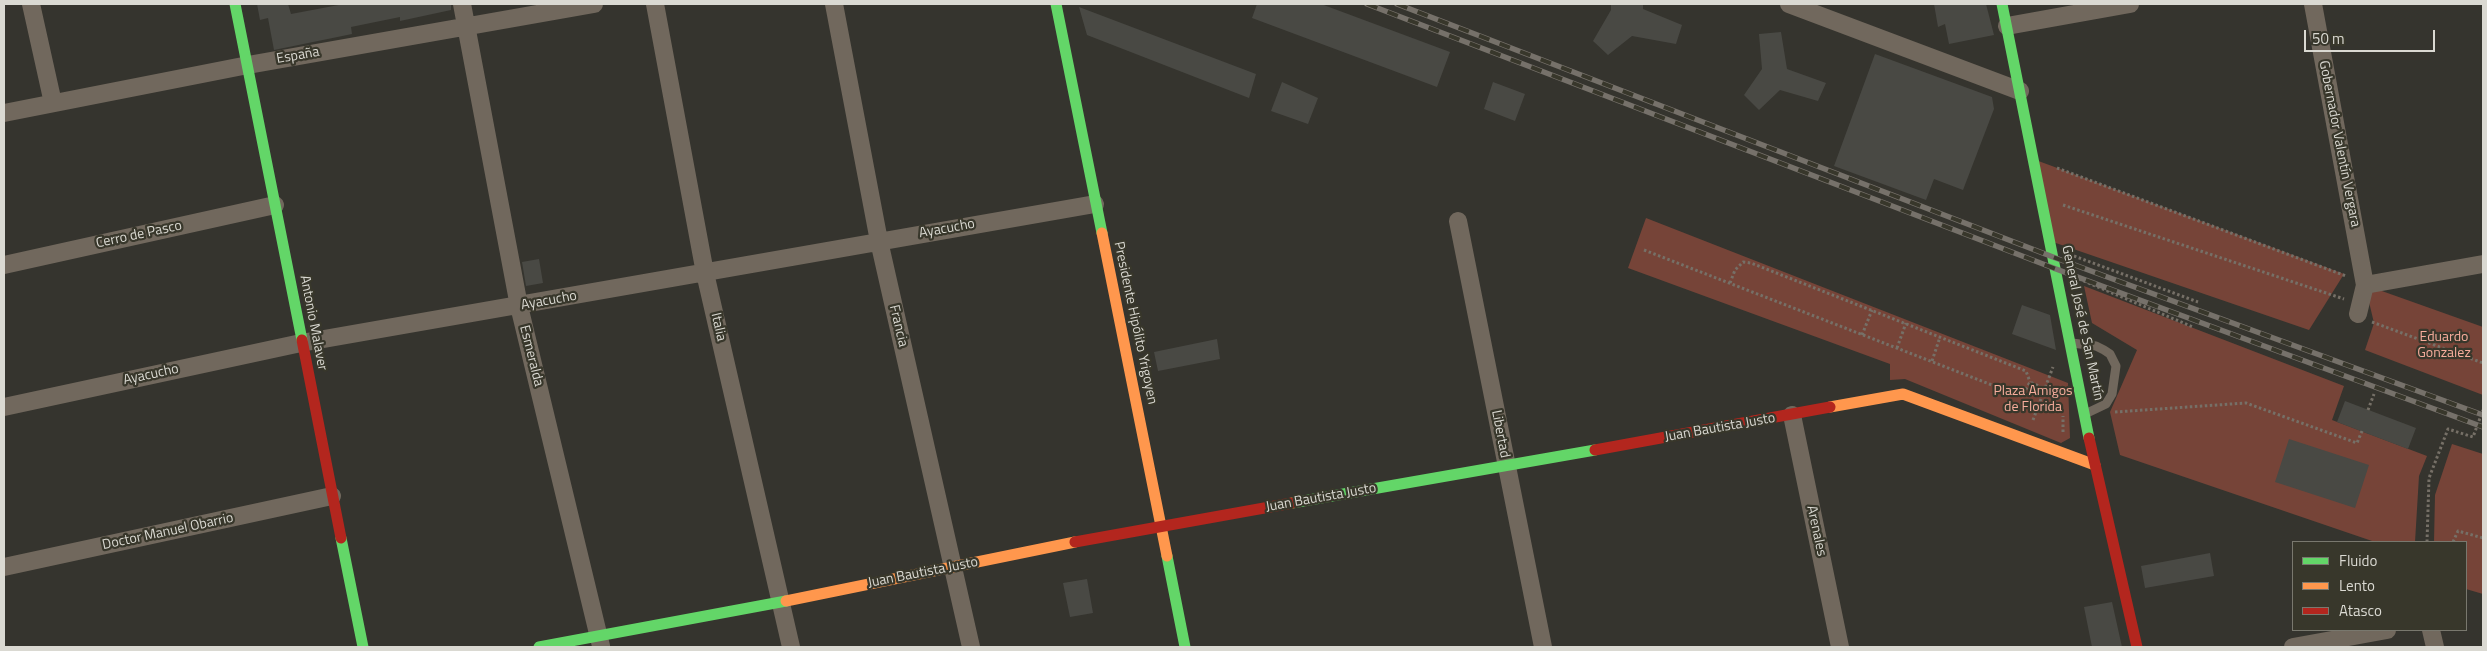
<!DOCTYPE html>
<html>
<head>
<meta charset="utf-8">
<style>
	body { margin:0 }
	#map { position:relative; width:2487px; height:651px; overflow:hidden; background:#35342e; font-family:"Titillium Web",sans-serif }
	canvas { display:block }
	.frame { position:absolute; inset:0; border:5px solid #dad9d2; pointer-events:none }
	.legend { position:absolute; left:2292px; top:541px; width:175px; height:90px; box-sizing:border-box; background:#38372b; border:1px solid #79786e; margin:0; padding:6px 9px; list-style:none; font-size:15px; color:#dad9d2 }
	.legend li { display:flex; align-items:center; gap:10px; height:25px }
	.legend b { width:25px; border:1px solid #79786e }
	.scale { position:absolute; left:2304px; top:30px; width:131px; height:22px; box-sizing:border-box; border:2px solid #dad9d2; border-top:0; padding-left:6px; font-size:15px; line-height:18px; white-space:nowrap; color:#dad9d2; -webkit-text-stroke:4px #38372b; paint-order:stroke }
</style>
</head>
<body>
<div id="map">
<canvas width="2487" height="651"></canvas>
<div class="frame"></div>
<ul class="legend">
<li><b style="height:6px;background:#63d668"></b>Fluido</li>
<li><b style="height:6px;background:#ff974d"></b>Lento</li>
<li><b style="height:6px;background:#b3261e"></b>Atasco</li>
</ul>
<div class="scale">50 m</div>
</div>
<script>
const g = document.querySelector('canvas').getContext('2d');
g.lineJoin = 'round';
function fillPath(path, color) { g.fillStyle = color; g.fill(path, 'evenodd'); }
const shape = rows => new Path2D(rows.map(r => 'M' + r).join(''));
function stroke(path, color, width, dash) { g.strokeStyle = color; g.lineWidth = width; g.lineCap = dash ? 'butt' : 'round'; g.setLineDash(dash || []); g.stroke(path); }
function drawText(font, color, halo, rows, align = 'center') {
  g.font = font + ' "Titillium Web",sans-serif'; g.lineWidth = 4.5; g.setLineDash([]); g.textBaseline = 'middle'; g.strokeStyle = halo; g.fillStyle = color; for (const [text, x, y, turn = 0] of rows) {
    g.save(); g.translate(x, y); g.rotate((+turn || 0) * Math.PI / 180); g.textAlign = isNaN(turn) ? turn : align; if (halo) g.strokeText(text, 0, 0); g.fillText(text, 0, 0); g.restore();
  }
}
fillPath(shape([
	[2033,159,2344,274,2309,330,2050,241],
	[1646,218,2068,383,2070,438,2061,443,1905,379,1890,380,1890,364,1628,268],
	[2365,285,2483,327,2483,395,2365,350,2374,323],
	[2084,286,2344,386,2332,420,2427,456,2419,476,2415,542,2375,542,2120,455,2110,412,2137,350,2092,323],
	[2452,444,2483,454,2483,594,2466,589,2466,542,2434,542,2435,495]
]), '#764438');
fillPath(shape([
	[257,4,288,4,291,14,344,4,451,4,451,10,400,21,400,17,351,27,352,34,274,50,268,18,260,20],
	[1257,4,1321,4,1450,52,1437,87,1252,18],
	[1611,4,1643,4,1643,9,1682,25,1676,44,1632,36,1608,55,1593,41,1611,10],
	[1934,4,1986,4,1994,35,1949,44,1945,24,1938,27],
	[1079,7,1256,74,1249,98,1087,35],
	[1781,32,1787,69,1826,83,1818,101,1780,90,1759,110,1744,95,1762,69,1759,34],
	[1875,54,1992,97,1994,109,1963,190,1934,179,1926,200,1834,166],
	[1282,82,1318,98,1308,124,1271,111],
	[1493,82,1525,94,1515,121,1484,109],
	[539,259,543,283,526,286,522,262],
	[2022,305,2050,315,2056,350,2012,334],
	[1217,339,1220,359,1158,371,1154,352],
	[2345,401,2416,428,2408,449,2337,422],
	[2289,439,2369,465,2355,508,2275,482],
	[2210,553,2214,576,2145,588,2141,566],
	[1087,579,1093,613,1070,617,1063,583],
	[2112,602,2122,647,2092,647,2084,607]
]), '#494944');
stroke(shape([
	[2057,168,2346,276],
	[2063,205,2344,299],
	[1644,250,2010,392,2018,394,2025,391,2030,382,2060,396],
	[2074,256,2198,302],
	[2079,279,2193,327],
	[1730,283,1735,270,1743,262,1751,263,2026,371,2030,382],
	[2372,322,2483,363],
	[1862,335,1872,310],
	[1897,348,1906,323],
	[1932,361,1940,337],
	[2368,410,2374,394],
	[2115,412,2246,403,2357,443,2362,431],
	[2033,420,2053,367],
	[2063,432,2063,416],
	[2427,542,2429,478,2448,429,2473,437,2483,410],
	[2453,542,2458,531,2483,538]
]), '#767067', 3, [2.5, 2.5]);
stroke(shape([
	[2072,343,2096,346,2104,350,2110,354,2116,366,2112,394,2106,404,2085,414]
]), '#71685d', 9);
stroke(shape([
	[31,4,53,103],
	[462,4,519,306,601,646],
	[655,4,705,273,791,647],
	[834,4,879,241,971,647],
	[1789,4,2020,91],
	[2313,4,2365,285,2358,314],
	[2007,26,2130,4],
	[4,113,248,65,594,4],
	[1458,221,1543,647],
	[4,265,275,205],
	[2365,285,2483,264],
	[4,407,301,343,1095,204],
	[1792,415,1840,647],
	[4,567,332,496],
	[2431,630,2435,647],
	[2293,647,2387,630]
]), '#71685d', 18);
stroke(shape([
	[235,4,302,340],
	[1056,4,1102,233],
	[2002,4,2089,438],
	[1292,503,1595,450],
	[341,538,363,647],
	[1167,556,1185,647],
	[539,647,786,601]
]), '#63d668', 11);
stroke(shape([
	[1102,233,1167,556],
	[1830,407,1903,394,2095,465],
	[786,601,1075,542]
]), '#ff974d', 11);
stroke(shape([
	[302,340,341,538],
	[2089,438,2137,647],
	[1595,450,1830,407],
	[1075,542,1292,503]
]), '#b3261e', 11);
const rail = shape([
	[1367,4,2056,269,2483,427],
	[1397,4,2053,257,2483,415]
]);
stroke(rail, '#76716a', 5.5);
stroke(rail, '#38372b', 4, [11]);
drawText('14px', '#dad9d2', '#38372b', [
	["España",298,56,-10],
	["Gobernador Valentín Vergara",2339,144,79],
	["Ayacucho",947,229,-10],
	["Cerro de Pasco",139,235,-12],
	["Ayacucho",549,301,-10],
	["Antonio Malaver",313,323,79],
	["Presidente Hipólito Yrigoyen",1135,323,78],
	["General José de San Martín",2082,323,78],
	["Francia",898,326,77],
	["Italia",718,327,77],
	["Esmeralda",531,356,76],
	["Ayacucho",151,375,-12],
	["Juan Bautista Justo",1720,428,-10],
	["Libertad",1500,434,79],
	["Juan Bautista Justo",1321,498,-10],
	["Arenales",1816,531,78],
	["Doctor Manuel Obarrio",168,532,-12],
	["Juan Bautista Justo",923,573,-11]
]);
drawText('14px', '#f7ad9c', '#38372b', [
	["Eduardo",2444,338],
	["Gonzalez",2444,354],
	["Plaza Amigos",2033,392],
	["de Florida",2033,408]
]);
</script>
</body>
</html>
